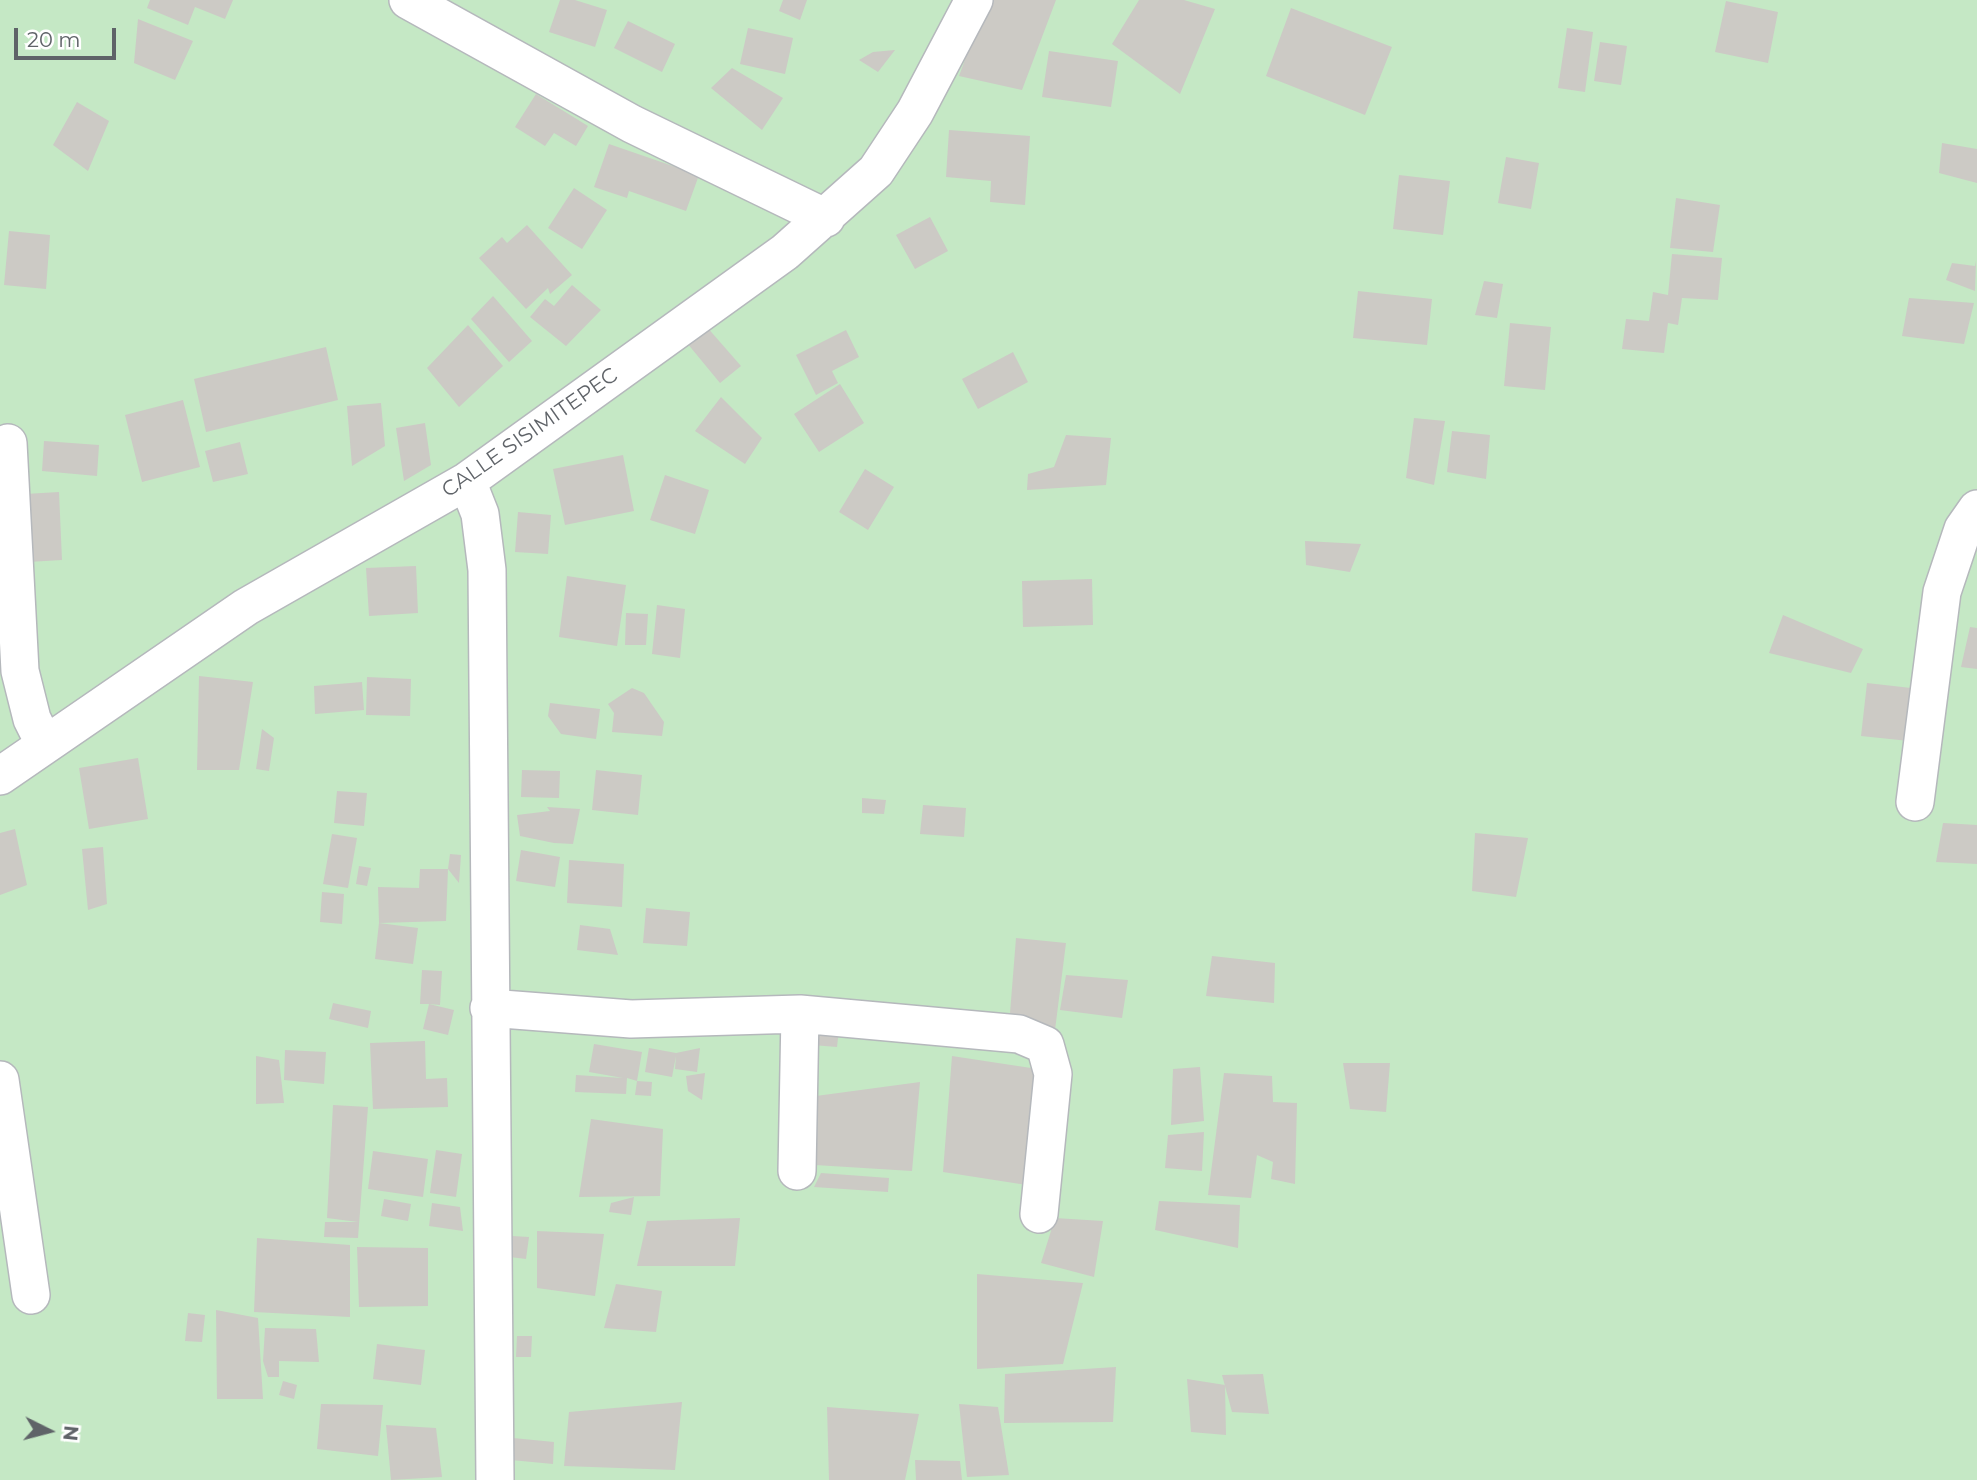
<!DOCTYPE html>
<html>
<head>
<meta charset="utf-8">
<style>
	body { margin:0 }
	#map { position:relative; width:1977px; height:1480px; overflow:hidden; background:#f1efe8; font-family:Montserrat,sans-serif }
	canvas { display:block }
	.north { position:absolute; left:14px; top:1396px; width:70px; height:70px; -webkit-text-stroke:5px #fff; paint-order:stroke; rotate:96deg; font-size:19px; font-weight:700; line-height:28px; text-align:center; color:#5f6368 }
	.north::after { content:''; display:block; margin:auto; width:24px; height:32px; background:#5f6368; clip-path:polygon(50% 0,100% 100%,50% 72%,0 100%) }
	.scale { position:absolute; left:14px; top:28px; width:102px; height:32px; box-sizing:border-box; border:4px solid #5f6368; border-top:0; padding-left:9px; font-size:21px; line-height:24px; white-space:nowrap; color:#5f6368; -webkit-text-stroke:5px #fff; paint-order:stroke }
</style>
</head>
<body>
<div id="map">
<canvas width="1977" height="1480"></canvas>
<div class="north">N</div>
<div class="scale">20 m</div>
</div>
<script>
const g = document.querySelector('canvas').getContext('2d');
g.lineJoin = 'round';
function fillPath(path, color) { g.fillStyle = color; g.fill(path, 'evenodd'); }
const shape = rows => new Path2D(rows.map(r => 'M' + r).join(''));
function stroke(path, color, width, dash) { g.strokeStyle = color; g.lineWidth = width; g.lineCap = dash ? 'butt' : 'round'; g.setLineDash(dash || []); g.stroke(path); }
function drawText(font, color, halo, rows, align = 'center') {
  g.font = font + ' Montserrat,sans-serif'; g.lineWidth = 7; g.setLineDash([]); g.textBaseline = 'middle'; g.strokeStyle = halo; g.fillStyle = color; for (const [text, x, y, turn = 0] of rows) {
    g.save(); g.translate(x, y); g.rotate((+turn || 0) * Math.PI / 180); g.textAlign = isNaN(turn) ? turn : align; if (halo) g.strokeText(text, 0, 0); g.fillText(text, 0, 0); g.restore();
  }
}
fillPath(shape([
	[0,0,1977,0,1977,1480,0,1480]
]), '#c5e8c5');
fillPath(shape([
	[150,0,233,0,225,19,195,7,188,25,147,8],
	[560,0,575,0,607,10,595,47,549,32],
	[783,0,807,0,800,20,779,11],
	[987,0,1056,0,1022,90,959,76],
	[1139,0,1184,0,1215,9,1180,94,1112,44],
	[1726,1,1778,12,1768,63,1715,52],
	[1291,8,1392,47,1365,115,1266,76],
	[138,19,193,41,175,80,134,63],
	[628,21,675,44,662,72,614,48],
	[748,28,793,38,785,74,740,64],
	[1567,28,1593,32,1585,92,1558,88],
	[1600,42,1627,46,1621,85,1594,81],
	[895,50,878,72,859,60,873,52],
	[1049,51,1118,61,1111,107,1042,97],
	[732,68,783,98,762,130,711,88],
	[536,94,588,126,576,146,554,133,545,146,515,127],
	[77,102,109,121,88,171,53,145],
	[949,130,1030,136,1025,205,990,202,991,181,946,177],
	[1942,143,1977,149,1977,183,1939,173],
	[609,144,699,175,686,211,629,191,627,198,594,187],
	[1506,157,1539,163,1531,209,1498,203],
	[1399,175,1450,181,1443,235,1393,229],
	[574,188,607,210,582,249,548,228],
	[1676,198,1720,205,1713,252,1670,248],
	[930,217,948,251,915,269,896,235],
	[527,225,572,275,550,294,548,288,526,309,479,258,502,237,507,243],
	[9,231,50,235,46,289,4,285],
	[1672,254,1722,258,1718,300,1682,298,1678,325,1668,323,1664,353,1622,349,1626,319,1649,321,1653,292,1668,295],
	[1976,261,1975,291,1946,280,1952,263,1975,266],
	[1484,281,1503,284,1497,318,1475,315],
	[572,285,601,310,566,346,530,317,545,299,554,306],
	[1358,291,1432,299,1427,345,1353,338],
	[493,296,532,341,509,362,471,319],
	[1909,298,1974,303,1964,344,1902,336],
	[1510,323,1551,327,1545,390,1504,386],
	[468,325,503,366,459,407,427,368],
	[706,326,741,366,720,383,687,343],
	[846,330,859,357,832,371,838,383,816,395,796,355],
	[326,347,338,400,206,432,194,379],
	[1013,352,1028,382,978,409,962,379],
	[840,384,864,423,819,452,794,414],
	[721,397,762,438,745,464,695,431],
	[183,400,200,467,142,482,125,415],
	[381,403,385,446,352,466,347,406],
	[1414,418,1445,421,1434,485,1406,478],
	[425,423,431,465,404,481,396,428],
	[1452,431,1490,435,1486,479,1447,472],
	[1066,435,1111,438,1106,485,1027,490,1028,474,1054,467],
	[44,441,99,445,97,476,42,471],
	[240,442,248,474,213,482,205,451],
	[623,455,634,511,565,525,553,469],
	[865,469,894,487,868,530,839,512],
	[665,475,709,490,695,534,650,520],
	[59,492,62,560,28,562,25,494],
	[518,512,551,515,548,554,515,552],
	[1305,541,1361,544,1350,572,1306,565],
	[416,566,418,613,369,616,366,568],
	[567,576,626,585,617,646,559,637],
	[1092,579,1093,625,1023,627,1022,581],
	[657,605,685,609,680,658,652,654],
	[626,613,648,614,646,645,625,645],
	[1783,615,1863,649,1851,673,1769,653],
	[1970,627,1977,628,1977,669,1961,667],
	[199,676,253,682,239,770,197,770],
	[367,677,411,679,410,716,366,715],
	[362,682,364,710,315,714,314,686],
	[1867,683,1911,688,1909,741,1861,736],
	[632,688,644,693,664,722,662,736,612,732,614,713,608,704],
	[550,703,600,709,596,739,561,734,548,716],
	[262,729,274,738,269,771,256,769],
	[138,758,148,819,89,829,79,768],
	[522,770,560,771,559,798,521,797],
	[596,770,642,775,638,815,592,810],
	[337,791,367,793,364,826,334,823],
	[862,798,886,800,884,814,862,813],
	[923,805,966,808,964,837,920,834],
	[547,807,580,809,573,844,554,843,555,831,554,843,520,836,517,815,550,811],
	[1943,823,1977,825,1977,864,1936,862],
	[15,829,27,885,0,895,0,833],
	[1475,833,1528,838,1516,897,1472,891],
	[332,834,357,838,348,888,323,884],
	[103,847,107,904,88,910,82,849],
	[521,850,560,857,555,887,516,881],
	[450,854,461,855,459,883,448,869],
	[569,860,624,864,622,907,567,903],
	[359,866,371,868,367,886,356,884],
	[420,869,448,869,446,921,379,923,418,928,413,964,375,959,379,923,378,887,419,888],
	[322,892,344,894,342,924,320,922],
	[646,908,690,912,687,946,643,943],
	[580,925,610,929,618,955,577,950],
	[1016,938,1066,943,1055,1030,1010,1013],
	[1212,956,1275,963,1274,1003,1206,996],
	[422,970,442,971,440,1005,429,1004,454,1010,448,1035,423,1029,429,1004,420,1004],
	[1066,975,1128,980,1122,1018,1060,1010],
	[333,1003,371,1011,368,1028,329,1019],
	[814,1027,839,1029,837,1047,812,1045],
	[425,1041,426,1079,447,1078,448,1107,373,1109,370,1043],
	[594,1044,642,1052,637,1081,627,1078,626,1094,575,1092,576,1075,623,1078,589,1072],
	[649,1048,676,1053,700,1048,697,1072,675,1069,676,1056,672,1077,645,1072],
	[285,1050,326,1052,324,1084,284,1080],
	[256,1056,279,1060,284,1103,256,1104],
	[952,1056,1044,1070,1033,1186,943,1172],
	[1343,1063,1390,1063,1386,1112,1350,1109],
	[1200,1067,1204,1121,1171,1125,1173,1069],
	[705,1073,702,1100,688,1091,686,1076],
	[1224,1073,1272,1076,1273,1102,1297,1103,1295,1184,1271,1179,1273,1162,1257,1155,1251,1198,1208,1195],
	[637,1081,652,1082,651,1096,635,1095],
	[920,1082,912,1171,815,1165,816,1096],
	[333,1105,368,1107,358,1238,324,1237,325,1222,358,1222,327,1218],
	[591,1119,663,1129,660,1196,579,1197],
	[1204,1132,1202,1171,1165,1168,1168,1135],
	[436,1150,462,1154,456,1197,430,1193],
	[373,1151,428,1159,423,1197,368,1189],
	[821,1173,889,1178,888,1192,814,1187],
	[634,1197,631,1215,609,1212,611,1203],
	[384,1199,411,1204,408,1221,381,1216],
	[1159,1201,1240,1205,1238,1248,1155,1230],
	[432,1203,460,1207,463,1231,429,1226],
	[740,1218,735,1266,637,1266,647,1221],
	[1055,1218,1103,1221,1094,1277,1041,1263],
	[537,1231,604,1234,595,1296,537,1288],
	[512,1236,529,1237,526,1259,510,1257],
	[257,1238,350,1245,350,1317,254,1312],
	[357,1247,428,1248,428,1306,359,1307],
	[977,1274,1083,1283,1063,1364,977,1369],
	[616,1284,662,1291,656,1332,604,1328],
	[216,1310,258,1318,263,1399,217,1399],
	[188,1313,205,1315,202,1342,185,1341],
	[265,1328,316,1329,319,1362,279,1361,279,1377,268,1377,263,1361],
	[517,1336,532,1336,531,1357,516,1357],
	[377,1344,425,1350,421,1385,373,1379],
	[1116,1367,1113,1422,1004,1423,1005,1374],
	[1263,1374,1269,1414,1232,1412,1222,1375],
	[1187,1379,1225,1385,1226,1435,1191,1432],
	[283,1381,297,1385,294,1399,279,1395],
	[682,1402,675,1470,564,1466,569,1412],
	[321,1404,383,1405,378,1456,317,1449],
	[959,1404,998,1407,1009,1475,967,1477],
	[827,1407,919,1414,905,1480,829,1480],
	[386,1425,436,1428,442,1477,391,1480],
	[513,1438,554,1442,553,1464,511,1460],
	[915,1460,960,1461,962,1480,916,1480]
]), '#cccac5');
const minor = shape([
	[408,0,632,124,826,218],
	[8,443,20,671,32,719,45,745],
	[467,481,480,514,487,570,495,1480],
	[0,776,246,607,467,481,785,252,876,171,915,112,974,0],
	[1915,802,1942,592,1963,529,1977,509],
	[489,1008,631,1019,800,1014,1019,1034,1045,1045,1053,1074,1039,1214],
	[0,1080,31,1295],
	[797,1171,800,1014]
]);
stroke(minor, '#b5b8bc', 40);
stroke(minor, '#fff', 37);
drawText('21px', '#5f6368', '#fff', [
	["CALLE SISIMITEPEC",530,433,-35]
]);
</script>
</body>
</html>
